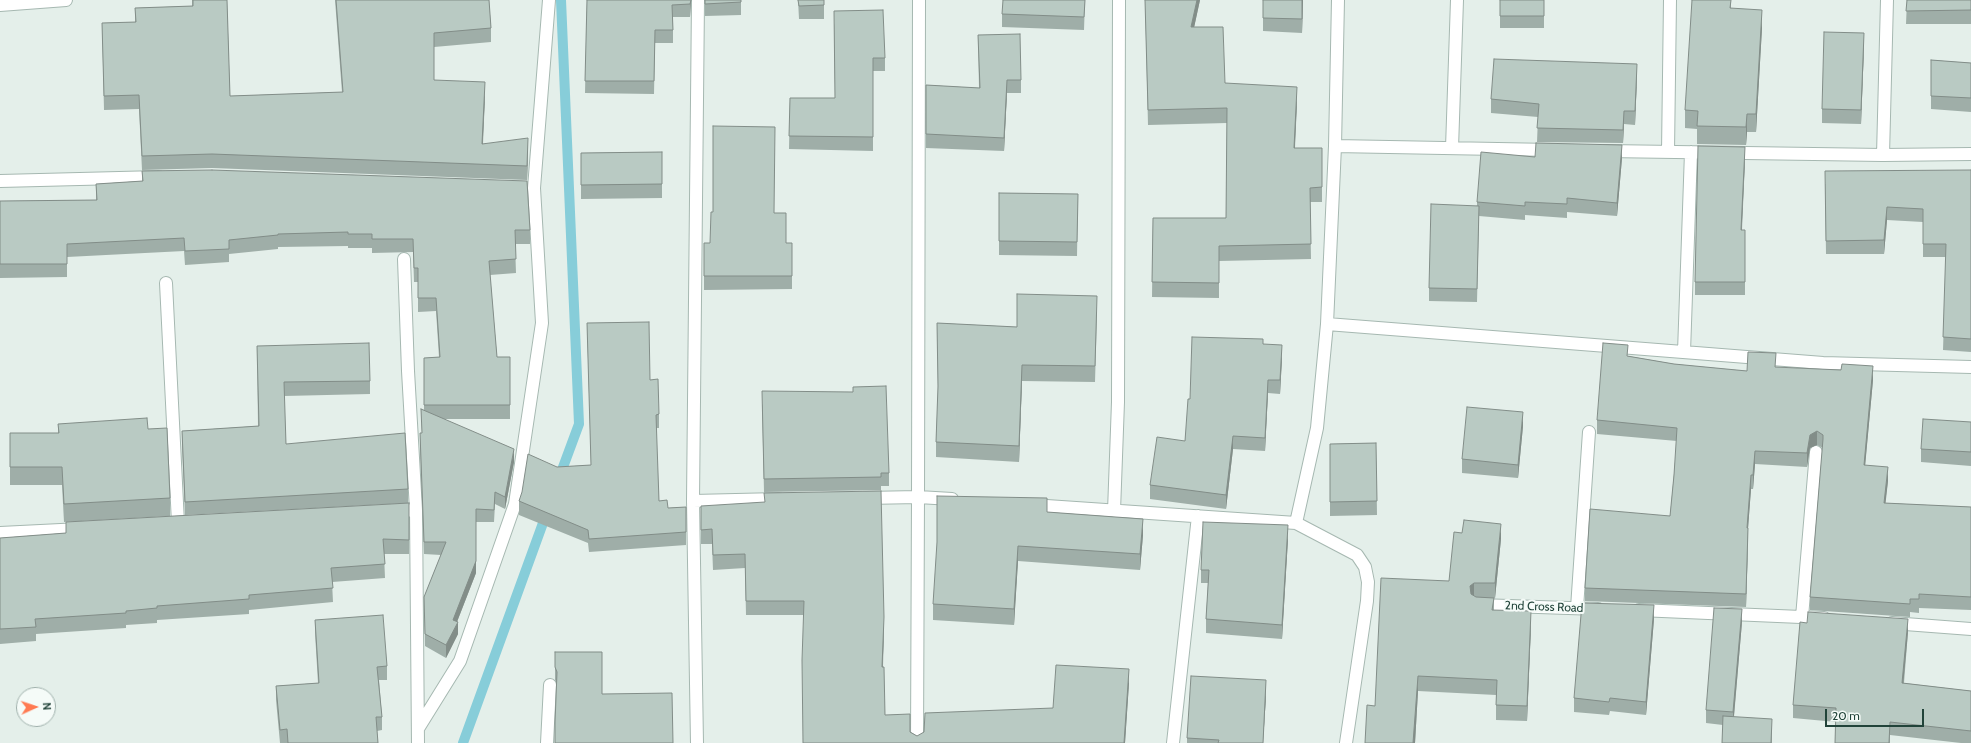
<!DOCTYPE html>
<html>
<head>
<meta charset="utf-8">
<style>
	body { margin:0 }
	#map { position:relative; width:1971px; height:743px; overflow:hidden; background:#e4efea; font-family:Cabin,sans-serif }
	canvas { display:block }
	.north { position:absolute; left:16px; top:687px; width:40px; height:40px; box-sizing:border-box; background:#f5fbf8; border:1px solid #a0b1ac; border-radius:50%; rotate:87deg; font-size:11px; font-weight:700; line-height:16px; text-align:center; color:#214339 }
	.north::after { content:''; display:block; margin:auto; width:14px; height:18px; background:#ff7a52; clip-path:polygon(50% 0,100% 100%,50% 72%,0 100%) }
	.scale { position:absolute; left:1825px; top:709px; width:99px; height:18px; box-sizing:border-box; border:2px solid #214339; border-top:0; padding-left:5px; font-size:12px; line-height:14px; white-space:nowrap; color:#214339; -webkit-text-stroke:3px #f5fbf8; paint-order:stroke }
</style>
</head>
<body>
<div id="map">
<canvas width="1971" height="743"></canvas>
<div class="north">N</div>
<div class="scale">20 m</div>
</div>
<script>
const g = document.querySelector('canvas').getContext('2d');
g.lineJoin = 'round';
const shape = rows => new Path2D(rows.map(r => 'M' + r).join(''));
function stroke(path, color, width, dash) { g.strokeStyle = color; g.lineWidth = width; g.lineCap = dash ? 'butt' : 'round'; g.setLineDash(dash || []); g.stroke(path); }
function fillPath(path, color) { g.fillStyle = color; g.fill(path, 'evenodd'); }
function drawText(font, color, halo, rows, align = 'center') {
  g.font = font + ' Cabin,sans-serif'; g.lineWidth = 4; g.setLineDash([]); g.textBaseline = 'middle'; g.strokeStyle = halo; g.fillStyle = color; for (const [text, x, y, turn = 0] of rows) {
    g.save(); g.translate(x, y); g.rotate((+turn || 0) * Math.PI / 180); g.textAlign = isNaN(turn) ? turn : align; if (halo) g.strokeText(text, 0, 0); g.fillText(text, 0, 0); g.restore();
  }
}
stroke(shape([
	[559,478,579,424,561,0],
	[463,743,547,512]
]), '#87cdd9', 10);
const minor = shape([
	[919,0,918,497,952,499],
	[0,5,66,0],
	[1335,146,1552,150],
	[1452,148,1457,0],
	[1606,151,1883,155,1971,154],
	[1668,152,1670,0],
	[1883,155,1887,0],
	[0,181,159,177],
	[166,283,178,523],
	[1327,324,1823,363,1971,367],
	[1684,352,1691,152],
	[866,498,918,497,917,743],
	[693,501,698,0],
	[1032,505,1296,523,1317,428,1327,324,1335,146,1338,0],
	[416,510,418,743],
	[393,511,416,510,408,371,404,259],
	[1114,511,1118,402,1119,0],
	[1296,523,1357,555,1365,567,1368,582,1367,601,1346,743],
	[0,533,81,529],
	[1479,605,1598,609],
	[1577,608,1589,432],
	[1639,610,1824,618],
	[1802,617,1816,452],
	[1892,623,1971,629],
	[419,727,460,661,515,504,542,323,534,188,549,0],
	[547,743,550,685],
	[697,743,693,501,779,499],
	[1173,743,1198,516]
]);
stroke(minor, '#a6b8b1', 14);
stroke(minor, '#fff', 12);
fillPath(shape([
	[192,0,227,0,230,96,342,92,335,0,489,0,491,28,491,42,434,47,434,80,485,96,483,144,528,153,527,180,212,168,142,170,139,109,104,110,102,23,135,22,135,8,192,6],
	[587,0,691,0,690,17,673,17,673,43,655,43,654,94,585,93],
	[705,0,741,0,741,15,705,16],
	[798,0,824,0,824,19,799,19],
	[1085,0,1084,30,1002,27,1002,14],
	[1145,0,1200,0,1194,27,1225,83,1297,102,1295,148,1322,148,1322,202,1310,202,1311,259,1219,261,1219,298,1152,297,1153,218,1226,218,1227,123,1148,125],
	[1263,0,1303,0,1302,33,1263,31],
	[1544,0,1544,28,1500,28,1500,16],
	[1731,0,1731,8,1762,28,1756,132,1747,132,1746,145,1697,144,1697,129,1685,128,1685,110],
	[1907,0,1971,0,1971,24,1906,24],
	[834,24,885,58,885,71,873,71,873,151,789,149,790,98,835,98],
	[978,35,1021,80,1021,93,1007,93,1004,151,926,148,926,85,979,88],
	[1864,47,1861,124,1822,123,1822,109],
	[1931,60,1971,63,1971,112,1931,109],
	[1637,77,1635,125,1624,124,1623,143,1537,142,1538,117,1491,113,1491,99],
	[662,152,662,198,581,199,581,153],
	[1535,157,1622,158,1617,216,1567,212,1567,218,1525,215,1525,220,1479,216,1477,302,1429,301,1429,288,1477,205,1477,202],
	[1745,160,1742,230,1745,230,1745,295,1695,295,1695,282],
	[1971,170,1971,352,1943,350,1946,257,1923,257,1923,222,1887,220,1884,254,1826,254,1825,184],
	[142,171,530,230,530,244,515,244,516,273,490,275,497,357,510,357,510,419,444,419,514,462,505,509,495,504,494,522,476,522,476,573,457,622,458,634,446,658,425,646,424,597,441,555,424,554,420,446,420,433,422,433,421,409,424,410,424,358,439,357,436,311,418,312,418,282,414,282,413,252,372,253,372,248,348,248,348,246,278,247,278,249,229,254,229,262,185,265,184,251,67,257,67,277,0,278,0,201,96,200,96,184,142,181],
	[999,193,1078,194,1077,256,999,255],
	[774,213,786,243,792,243,792,289,704,290,704,243,710,243],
	[1097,312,1095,382,1022,381,1019,462,936,457,936,442,938,392,937,323,1017,327],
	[587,323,650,380,659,414,659,428,656,428,659,501,668,508,686,507,686,545,589,552,588,543,519,515,519,501,557,467,591,465],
	[1263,344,1282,358,1280,394,1268,393,1265,451,1233,449,1226,509,1150,499,1150,485,1185,441,1190,399],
	[257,346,370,381,370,394,284,396,286,444,408,489,408,503,185,515,182,445,182,431,258,426],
	[1628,356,1674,364,1747,371,1776,367,1873,380,1865,465,1888,481,1885,503,1971,507,1971,610,1919,608,1919,613,1910,612,1910,617,1810,610,1810,597,1823,448,1817,445,1810,448,1807,467,1755,464,1753,489,1751,489,1748,528,1748,542,1746,607,1585,601,1585,588,1670,516,1677,441,1597,434,1597,420],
	[762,404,889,473,889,486,881,486,881,490,764,492],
	[1971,422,1971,466,1921,462,1921,449],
	[58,424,148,429,170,498,170,516,64,522,62,485,10,485,10,433,58,433],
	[1523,426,1518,478,1462,473,1462,459],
	[1376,443,1377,515,1330,516,1330,444],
	[409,503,409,554,384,554,385,578,332,582,333,602,249,610,249,614,157,620,157,623,126,625,126,628,36,634,36,641,0,644,0,538,66,533,66,522],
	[701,506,884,631,883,667,885,715,917,736,1053,708,1129,683,1125,743,803,743,804,615,746,615,745,568,713,570,712,544,701,544],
	[1047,512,1143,535,1140,570,1018,561,1014,625,933,620,933,604],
	[1288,539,1282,639,1206,633,1206,619,1208,583,1201,583,1201,570],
	[1501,539,1495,598,1494,598,1494,610,1531,626,1527,721,1496,720,1496,695,1418,691,1415,743,1365,743,1375,706,1449,581],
	[1654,619,1646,715,1610,711,1609,715,1574,712,1574,698],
	[315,620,387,666,387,680,379,680,382,717,382,730,377,731,378,743,280,743,276,700,276,686,318,683,315,633],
	[1742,622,1734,717,1772,732,1772,743,1722,743,1723,725,1706,723,1706,710],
	[1908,632,1904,683,1971,691,1971,743,1961,743,1890,735,1890,743,1835,743,1836,722,1793,718,1793,705],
	[555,652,602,694,673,743,557,684,555,680],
	[1266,696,1263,743,1187,743,1187,738]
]), '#9faea8');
fillPath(shape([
	[691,0,690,17,690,4],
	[1197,0,1200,0,1191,42,1191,27],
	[1302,0,1303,0,1302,33],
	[1762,10,1762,28,1756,132,1756,114],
	[1864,33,1864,47,1861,124,1861,110],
	[1637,64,1637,77,1635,125,1635,111],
	[1007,80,1007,93,1004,151,1004,138],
	[485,82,485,96,482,158,482,144],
	[1297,87,1297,102,1294,163,1294,148],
	[1624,111,1624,124,1623,143,1623,130],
	[1747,114,1747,132,1746,145,1746,127],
	[528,138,528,153,527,180,527,166],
	[1622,145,1622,158,1617,216,1617,203],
	[1745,147,1745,160,1741,244,1741,230],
	[1887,207,1887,220,1884,254,1884,240],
	[1282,345,1282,358,1280,394,1280,380],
	[1022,365,1022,381,1019,462,1019,446],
	[1873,366,1873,380,1864,478,1864,465],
	[1268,380,1268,393,1265,451,1265,438],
	[1523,412,1523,426,1518,478,1518,465],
	[1817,431,1817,445,1810,448,1807,467,1807,453,1810,435],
	[1233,436,1233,449,1226,509,1226,495],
	[514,449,514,462,505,509,505,497],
	[1755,451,1755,464,1753,489,1753,475],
	[1888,467,1888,481,1884,517,1884,503],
	[1751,475,1751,489,1747,542,1747,528],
	[476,509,476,573,453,632,453,620],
	[1143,519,1143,535,1140,570,1140,554],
	[1501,524,1501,539,1495,598,1495,583],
	[1288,525,1288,539,1282,639,1282,625],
	[1748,528,1748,542,1746,607,1746,594],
	[1018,546,1018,561,1014,625,1014,609],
	[1474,583,1474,598,1470,601,1470,586],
	[1654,605,1654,619,1646,715,1646,702],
	[1742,609,1742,622,1733,726,1733,712],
	[1531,611,1531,626,1527,721,1527,706],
	[884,617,884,631,882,681,882,667],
	[1908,619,1908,632,1902,697,1902,683],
	[458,622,458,634,446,658,446,645],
	[1129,669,1129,683,1125,743,1124,743],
	[1418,676,1418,691,1415,743,1413,743],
	[1266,680,1266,696,1263,743]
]), '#828d88');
const building = shape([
	[193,0,227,0,230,96,343,92,336,0,489,0,491,28,434,33,434,80,485,82,482,144,528,138,527,166,212,154,142,156,139,95,104,96,102,23,136,22,135,8,193,6,193,0],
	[587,0,691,0,690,4,672,5,673,30,655,30,654,81,585,81,587,0],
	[705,0,741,0,741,2,705,4,705,0],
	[798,0,824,0,824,5,799,6,798,0],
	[1003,0,1085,0,1084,17,1002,14,1003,0],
	[1145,0,1197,0,1191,27,1223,27,1225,83,1297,87,1294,148,1322,148,1322,187,1310,188,1311,244,1219,246,1219,283,1152,282,1153,218,1226,218,1227,108,1148,110,1145,0],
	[1263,0,1302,0,1302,19,1263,18,1263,0],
	[1500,0,1544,0,1544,16,1500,16,1500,0],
	[1692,0,1731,0,1730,8,1762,10,1756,114,1747,114,1746,127,1697,126,1698,111,1685,110,1692,0],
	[1907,0,1971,0,1971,10,1906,11,1907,0],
	[883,10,885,58,873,58,873,137,789,136,790,98,835,98,834,11,883,10],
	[1824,32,1864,33,1861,110,1822,109,1824,32],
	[1020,34,1021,80,1007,80,1004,138,926,134,926,85,980,88,978,35,1020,34],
	[1494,59,1637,64,1635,111,1624,111,1623,130,1537,128,1539,104,1491,99,1494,59],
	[1931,60,1971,63,1971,98,1931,96,1931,60],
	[713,126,775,127,774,213,786,213,786,243,792,243,792,276,704,276,704,243,710,243,711,212,713,212,713,126],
	[1536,143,1622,145,1617,203,1567,198,1567,204,1525,202,1525,206,1477,202,1481,152,1535,157,1536,143],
	[1698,146,1745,147,1741,230,1745,230,1745,282,1695,282,1698,146],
	[662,152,662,184,581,185,581,153,662,152],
	[212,170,527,181,530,230,515,230,516,259,489,261,497,357,510,357,510,405,424,405,424,358,440,357,436,298,418,298,418,268,414,268,413,239,372,239,372,234,348,234,348,232,278,234,278,235,229,240,229,249,185,251,184,238,67,244,67,264,0,264,0,201,97,200,96,184,143,181,142,171,212,170],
	[1971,170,1971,339,1943,337,1946,244,1923,244,1923,209,1887,207,1884,240,1826,241,1825,171,1971,170],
	[999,193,1078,194,1077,242,999,241,999,193],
	[1431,204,1479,206,1477,289,1429,288,1431,204],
	[1017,294,1097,296,1095,366,1022,365,1019,446,936,442,938,386,937,323,1017,327,1017,294],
	[649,322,650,380,658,379,659,414,656,415,659,501,667,500,668,508,686,507,686,532,589,539,588,530,519,501,522,492,528,454,557,467,591,465,587,323,649,322],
	[1192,337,1263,339,1263,344,1282,345,1280,380,1268,380,1265,438,1233,436,1226,495,1150,485,1157,437,1185,441,1188,399,1190,399,1192,337],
	[369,343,370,381,284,382,286,444,405,433,408,489,185,502,182,431,259,426,257,346,369,343],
	[1603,343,1628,345,1627,356,1674,364,1747,371,1748,352,1776,353,1775,367,1841,370,1842,364,1873,366,1864,465,1888,467,1884,503,1971,507,1971,597,1919,594,1919,599,1910,599,1910,604,1810,597,1823,439,1823,435,1817,431,1810,435,1807,453,1755,451,1753,475,1751,475,1747,528,1748,528,1746,594,1585,588,1590,509,1670,516,1674,475,1677,428,1597,420,1603,343],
	[886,386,889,473,881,473,881,477,764,479,762,391,853,392,853,387,886,386],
	[1467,407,1523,412,1518,465,1462,459,1467,407],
	[421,409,514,449,505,497,495,492,494,510,476,509,476,561,453,620,458,622,446,645,425,634,424,597,446,542,424,542,420,433,422,433,421,409],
	[147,418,148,429,167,428,170,498,64,504,62,467,10,467,10,433,59,433,58,424,147,418],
	[1923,419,1971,422,1971,452,1921,449,1923,419],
	[1376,443,1377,501,1330,502,1330,444,1376,443],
	[881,491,884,617,882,667,884,667,885,715,910,714,910,732,917,736,924,732,925,713,1053,708,1056,665,1129,669,1124,743,803,743,802,660,804,601,746,601,745,554,713,555,712,529,701,530,701,506,765,502,764,493,881,491],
	[937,496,1047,498,1047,512,1143,519,1140,554,1018,546,1014,609,933,604,937,542,937,496],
	[409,503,409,540,383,539,385,564,331,568,333,588,249,595,249,599,157,606,157,608,126,611,126,613,35,619,36,627,0,629,0,538,66,533,66,522,409,503],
	[1464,520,1501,524,1495,583,1474,583,1470,586,1471,594,1476,597,1494,598,1492,610,1531,611,1527,706,1496,705,1497,680,1418,676,1413,743,1365,743,1367,705,1375,706,1381,578,1449,581,1454,532,1462,533,1464,520],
	[1203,522,1288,525,1282,625,1206,619,1209,570,1201,570,1203,522],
	[1582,603,1654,605,1646,702,1610,698,1609,702,1574,698,1582,603],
	[1714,608,1742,609,1733,712,1706,710,1714,608],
	[1808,612,1908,619,1902,683,1971,691,1971,731,1890,722,1889,743,1835,743,1836,708,1793,705,1800,622,1807,623,1808,612],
	[383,615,387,666,377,667,382,717,376,717,378,743,288,743,287,729,280,730,276,686,319,683,315,620,383,615],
	[555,652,602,652,602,694,672,693,673,743,555,743,555,723,557,672,555,667,555,652],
	[1191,676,1266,680,1263,743,1218,743,1219,740,1187,738,1191,676],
	[1723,716,1772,719,1771,743,1722,743,1723,716]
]);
fillPath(building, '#b9cac3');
stroke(building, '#828d88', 1);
drawText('12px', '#214339', '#f5fbf8', [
	["2nd Cross Road",1544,607,2]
]);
</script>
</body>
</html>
